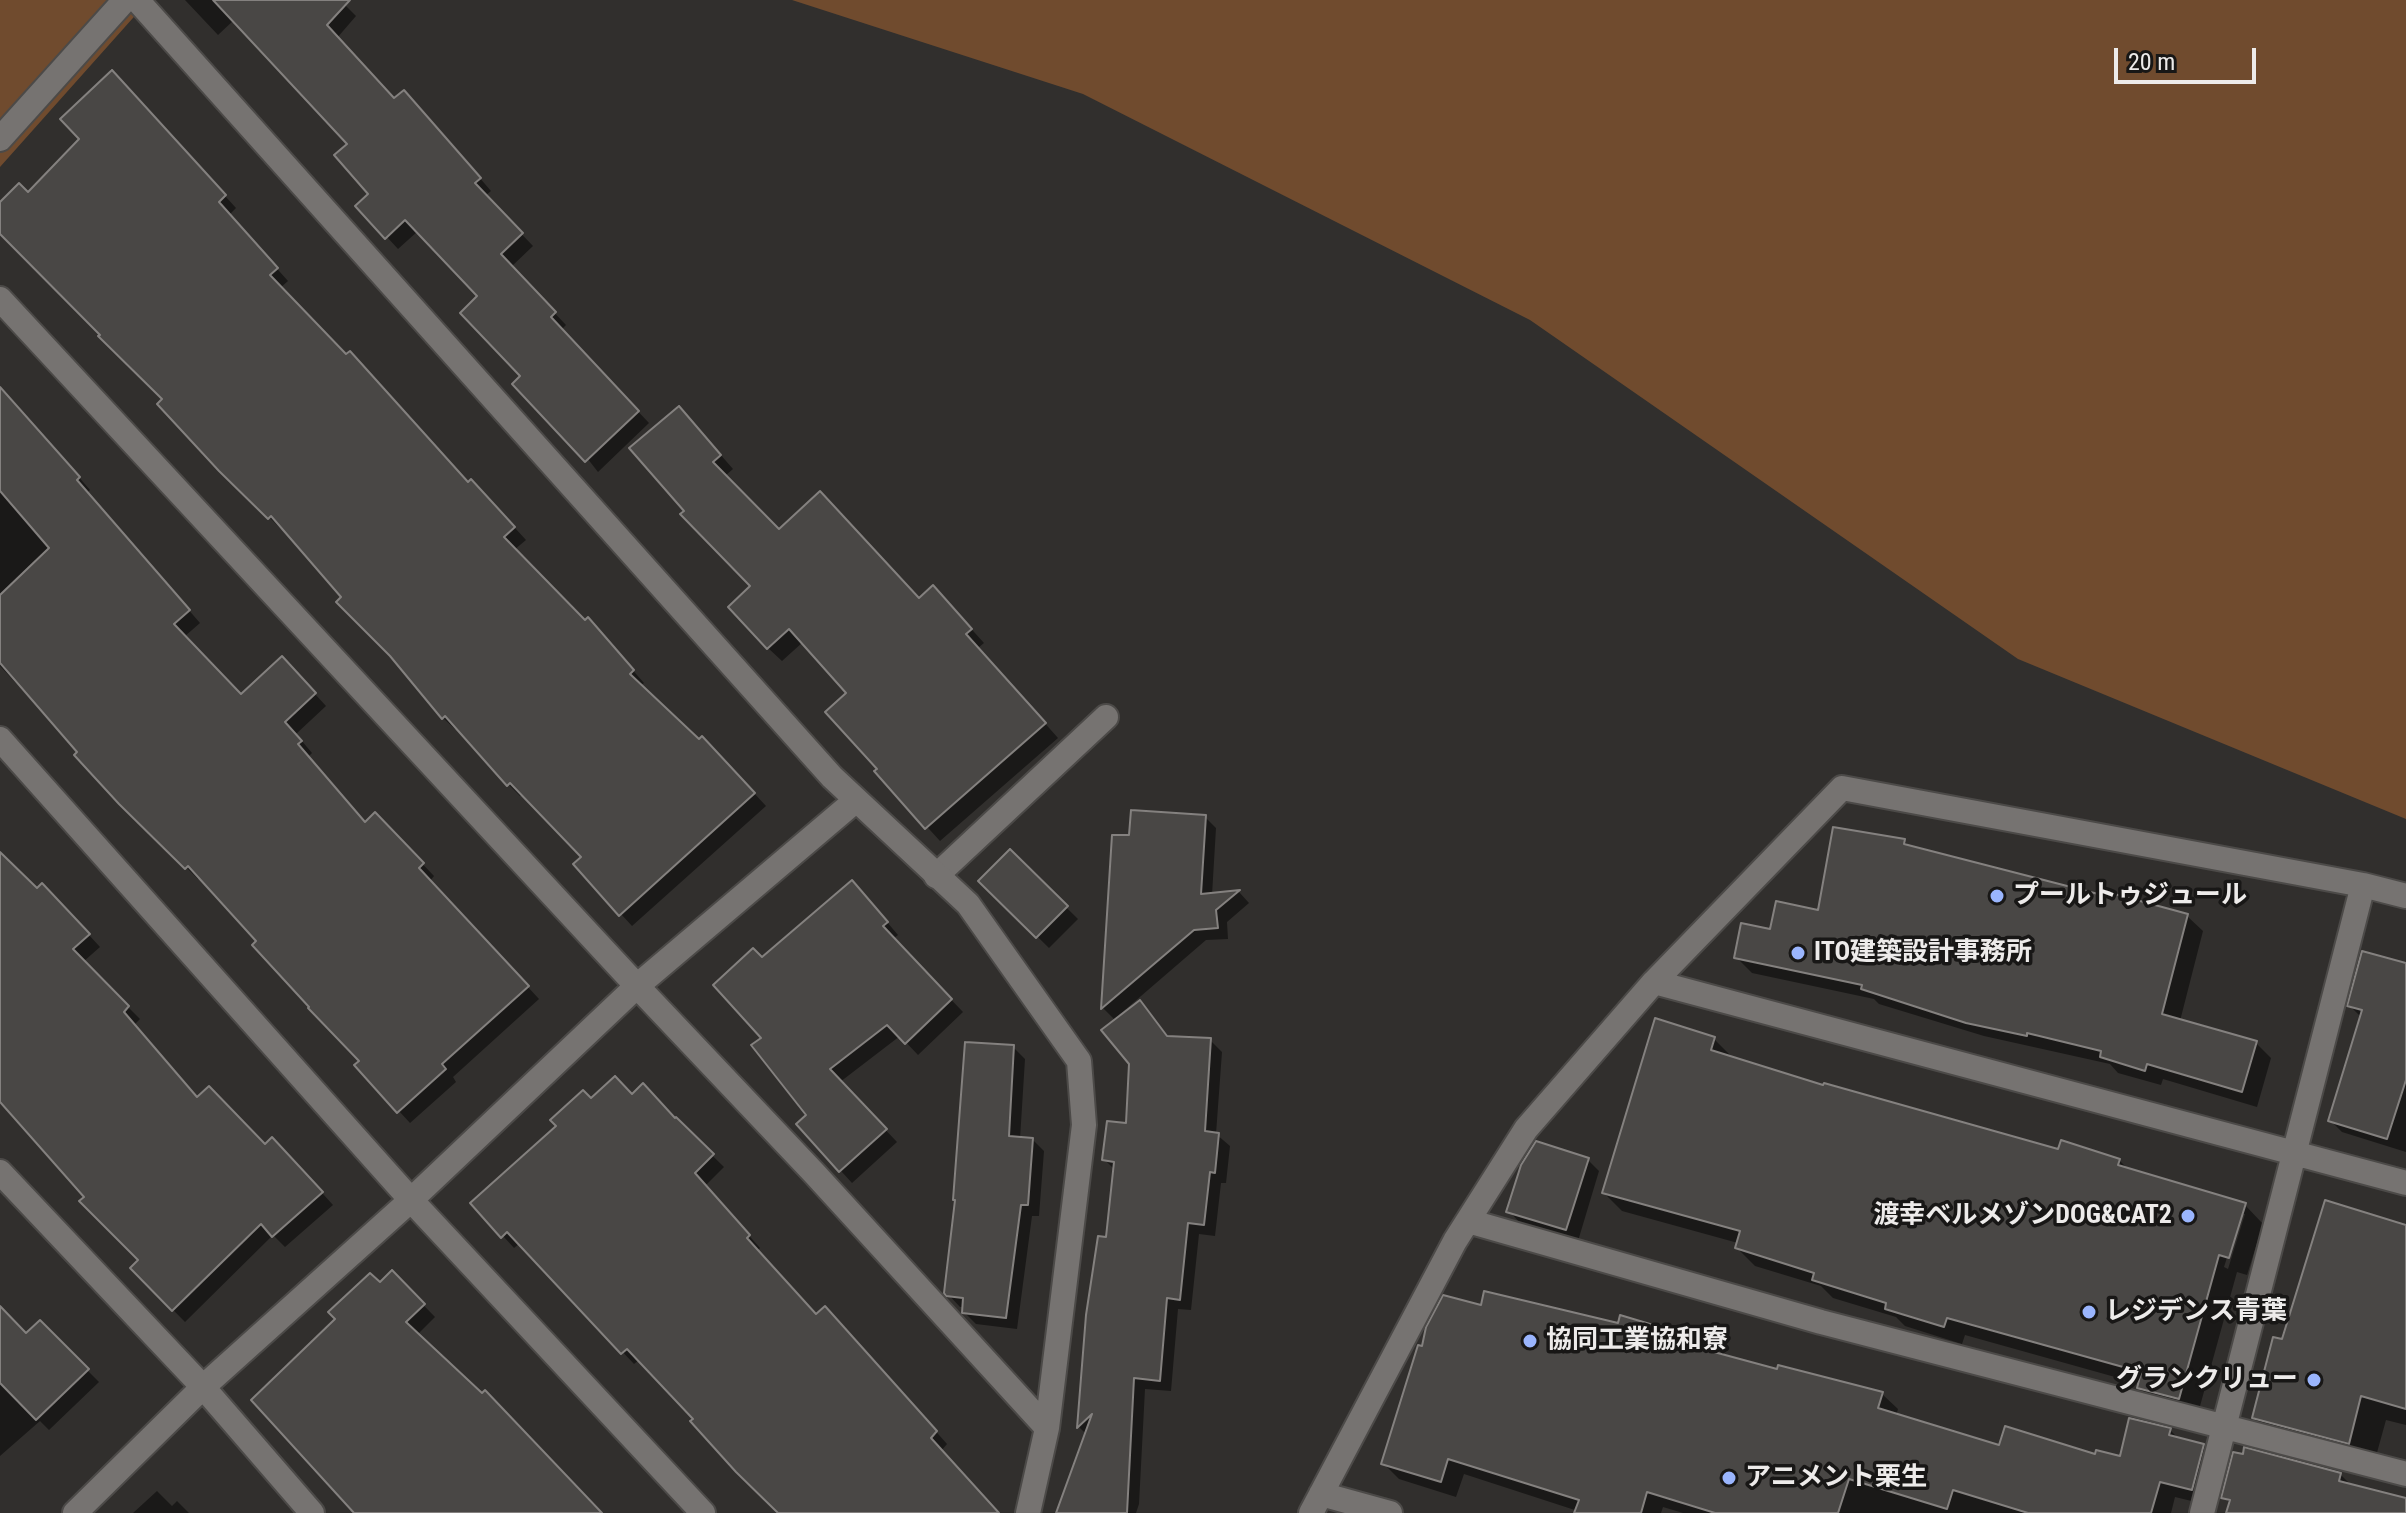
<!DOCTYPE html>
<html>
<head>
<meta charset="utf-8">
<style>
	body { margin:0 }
	#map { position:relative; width:2406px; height:1513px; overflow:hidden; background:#312f2d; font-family:"Roboto Condensed",sans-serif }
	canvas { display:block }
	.scale { position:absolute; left:2114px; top:48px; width:142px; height:36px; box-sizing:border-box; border:4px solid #edebea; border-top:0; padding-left:10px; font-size:24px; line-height:28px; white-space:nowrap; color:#edebea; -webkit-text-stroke:6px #181716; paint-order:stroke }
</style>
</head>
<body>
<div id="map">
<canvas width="2406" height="1513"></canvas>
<div class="scale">20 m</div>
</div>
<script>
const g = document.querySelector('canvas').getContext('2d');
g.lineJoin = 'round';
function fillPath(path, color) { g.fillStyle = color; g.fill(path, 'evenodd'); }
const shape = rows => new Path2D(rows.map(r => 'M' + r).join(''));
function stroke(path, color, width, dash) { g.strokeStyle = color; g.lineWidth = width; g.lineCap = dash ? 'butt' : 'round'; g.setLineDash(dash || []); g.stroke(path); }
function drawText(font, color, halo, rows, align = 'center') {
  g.font = font + ' "Roboto Condensed","Noto Sans JP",sans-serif'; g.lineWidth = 7; g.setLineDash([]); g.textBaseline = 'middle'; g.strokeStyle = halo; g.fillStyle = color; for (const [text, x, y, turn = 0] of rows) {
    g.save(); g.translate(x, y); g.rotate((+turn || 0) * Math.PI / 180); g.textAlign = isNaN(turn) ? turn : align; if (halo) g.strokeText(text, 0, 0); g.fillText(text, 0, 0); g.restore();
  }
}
fillPath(shape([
	[0,0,149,0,0,167],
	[792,0,2406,0,2406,819,2018,659,1530,320,1083,94]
]), '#704b2e');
fillPath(shape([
	[185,0,340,0,356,16,337,38,394,101,416,104,491,191,485,196,533,246,511,267,566,325,561,330,649,423,598,472,523,376,480,297,418,231,398,249,387,237,350,144,234,20,218,35],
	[124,85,236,208,229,215,288,281,280,288,468,484,483,493,526,540,514,550,585,623,599,632,644,683,640,686,699,742,714,750,766,806,632,926,621,914,583,857,523,793,520,796,508,784,458,727,455,729,443,718,283,527,281,529,221,469,165,399,0,231,0,205,28,195,82,139],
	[0,390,32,423,90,490,87,493,200,623,184,637,241,696,293,670,326,706,296,734,312,753,308,757,366,824,387,827,434,876,430,881,539,999,453,1077,456,1082,410,1123,399,1111,362,1061,259,941,200,877,198,879,120,802,80,752,0,666],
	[692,422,733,469,725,476,779,532,919,600,946,601,984,643,978,648,1058,738,940,841,877,772,880,769,849,694,803,642,782,661,768,648,753,586,686,511],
	[1205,817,1216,828,1212,895,1239,892,1249,903,1227,922,1228,939,1206,940,1119,1015,1121,1017,1140,1002,1169,1038,1210,1040,1222,1052,1216,1134,1230,1146,1226,1183,1221,1183,1215,1236,1199,1234,1191,1310,1178,1309,1171,1391,1145,1389,1139,1504,1136,1513,1066,1513,1087,1435,1079,1427,1088,1315,1108,1239,1115,1170,1105,1160,1127,1125,1131,1064,1116,1021,1103,1008,1114,837,1131,837],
	[1904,841,1911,848,2107,899,2187,916,2203,931,2180,1021,2256,1043,2271,1058,2257,1107,2163,1079,2161,1085,2118,1073,2110,1064,1984,1036,1879,1004,1874,999,1752,973,1736,957,1771,931,1820,913],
	[1010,852,1078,919,1049,948,981,881],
	[0,855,37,891,54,897,100,947,83,962,140,1019,134,1025,198,1099,265,1146,284,1151,333,1205,285,1247,273,1235,185,1322,132,1268,141,1260,0,1100],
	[864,895,898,935,893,939,963,1012,918,1055,900,1036,840,1082,897,1142,852,1183,799,1125,809,1115,764,1038,762,960],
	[2406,965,2406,1152,2342,1132,2330,1120,2362,1018,2350,1006],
	[1714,1039,1732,1057,1824,1088,2059,1151,2119,1160,2130,1171,2245,1205,2263,1224,2247,1275,2237,1272,2197,1417,2157,1406,2139,1388,2140,1384,1965,1335,1962,1344,1905,1326,1896,1317,1833,1298,1821,1286,1755,1266,1737,1248,1738,1243,1622,1211,1604,1193],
	[2241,1214,2245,1214,2228,1269,2224,1267],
	[1013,1047,1025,1059,1020,1139,1033,1140,1044,1151,1039,1216,1032,1216,1017,1329,976,1324,964,1312,964,1307,960,1307,946,1292],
	[632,1096,676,1120,724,1167,705,1186,760,1248,757,1251,817,1317,837,1320,947,1444,941,1451,998,1513,779,1513,639,1360,634,1364,520,1243,514,1248,473,1203,591,1101],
	[1587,1159,1599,1171,1578,1241,1520,1223,1509,1211],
	[2406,1242,2406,1425,2386,1420,2373,1467,2278,1442,2254,1418,2283,1341],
	[392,1273,435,1317,417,1335,599,1513,357,1513,379,1285],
	[1482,1307,1679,1335,1692,1348,1779,1372,1882,1394,1898,1409,1896,1416,2000,1448,2122,1458,2170,1430,2180,1440,2203,1446,2219,1462,2208,1505,2175,1497,2171,1513,1683,1513,1663,1507,1661,1513,1584,1513,1464,1474,1456,1497,1399,1479,1383,1463,1423,1348],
	[0,1309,27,1336,40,1323,99,1382,49,1430,40,1421,0,1456],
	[2340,1474,2352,1486,2405,1513,2228,1513,2231,1504,2224,1497],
	[157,1491,172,1506,177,1501,189,1513,133,1513]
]), '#0007');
const building = shape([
	[213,0,350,0,327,25,394,98,404,90,481,178,475,183,523,233,501,254,556,312,551,317,639,411,585,462,512,384,520,376,460,313,477,296,405,220,385,239,355,206,368,194,334,155,347,144,213,0],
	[112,70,226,195,219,202,278,268,270,275,346,354,350,351,468,482,471,479,515,527,504,537,585,620,588,617,634,670,630,674,699,739,702,736,755,793,619,916,573,864,581,857,510,783,507,786,445,716,442,719,390,656,336,602,341,597,271,516,268,519,219,471,157,404,162,399,98,336,100,335,0,234,0,202,19,183,28,192,79,139,60,119,112,70],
	[0,387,80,477,77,480,190,610,174,624,241,694,282,656,316,693,285,722,302,741,298,744,365,822,375,812,424,863,419,868,529,986,442,1064,446,1069,397,1113,354,1065,359,1061,308,1008,309,1007,252,945,256,941,188,866,185,869,119,804,74,755,77,752,0,663,0,595,49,548,0,491,0,387],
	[679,406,721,455,713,462,779,529,820,491,919,598,933,585,972,629,966,634,1046,723,925,829,874,771,877,769,825,712,846,693,789,629,767,649,728,607,750,586,680,514,684,511,629,448,679,406],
	[1131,810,1206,815,1201,894,1240,890,1216,910,1218,928,1194,930,1101,1009,1112,835,1129,835,1131,810],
	[1833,827,1905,839,1904,844,2106,896,2107,892,2188,914,2162,1014,2257,1041,2242,1092,2147,1064,2145,1071,2100,1057,2101,1051,2027,1033,2027,1036,1966,1023,1861,989,1862,985,1734,958,1741,923,1770,929,1776,901,1818,910,1833,827],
	[1010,849,1068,906,1036,938,978,881,1010,849],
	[0,852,37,888,42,883,90,934,73,949,129,1006,124,1012,197,1097,209,1086,265,1144,272,1137,323,1192,272,1237,261,1224,172,1311,130,1268,138,1260,79,1201,84,1197,0,1102,0,852],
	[852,880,888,922,883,926,952,999,905,1044,887,1025,830,1069,887,1129,839,1172,796,1124,806,1115,751,1045,761,1038,713,985,753,948,762,957,852,880],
	[2362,951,2406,963,2406,1080,2387,1139,2328,1121,2362,1010,2347,1006,2362,951],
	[1140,1000,1167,1036,1211,1038,1205,1131,1219,1133,1215,1173,1210,1172,1204,1225,1188,1223,1180,1300,1167,1298,1160,1381,1134,1378,1127,1513,1056,1513,1092,1414,1077,1428,1086,1315,1098,1236,1106,1237,1114,1162,1102,1160,1107,1121,1126,1123,1129,1064,1101,1030,1140,1000],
	[1655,1018,1715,1037,1711,1050,1823,1085,1824,1083,2058,1149,2061,1140,2120,1159,2118,1165,2246,1203,2229,1258,2219,1255,2179,1399,2137,1388,2141,1372,1947,1318,1944,1327,1885,1309,1886,1303,1812,1280,1814,1273,1735,1248,1740,1231,1602,1193,1655,1018],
	[965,1042,1014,1045,1009,1136,1033,1138,1028,1205,1021,1205,1006,1318,962,1313,963,1298,946,1296,944,1293,955,1200,953,1200,965,1042],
	[615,1076,632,1094,643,1083,675,1118,676,1117,714,1154,695,1173,750,1235,747,1238,816,1314,825,1306,937,1431,931,1438,999,1513,778,1513,736,1472,690,1421,693,1419,627,1349,621,1354,507,1232,501,1238,470,1203,556,1126,550,1120,583,1090,591,1098,615,1076],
	[1536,1141,1589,1158,1566,1230,1506,1212,1521,1165,1536,1141],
	[2325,1200,2406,1225,2406,1409,2361,1396,2349,1444,2252,1418,2273,1337,2282,1339,2325,1200],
	[392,1270,425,1304,406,1322,482,1393,485,1390,602,1513,354,1513,251,1400,335,1319,328,1312,370,1273,380,1282,392,1270],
	[1484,1291,1618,1323,1620,1315,1680,1333,1677,1342,1777,1369,1778,1365,1883,1392,1878,1408,1999,1445,2005,1426,2095,1454,2096,1450,2120,1456,2129,1418,2171,1428,2169,1435,2204,1444,2192,1490,2160,1482,2151,1513,2028,1513,1953,1490,1947,1509,1849,1479,1838,1513,1715,1513,1647,1492,1641,1513,1574,1513,1579,1500,1448,1459,1441,1482,1381,1464,1418,1345,1422,1346,1426,1327,1443,1295,1481,1305,1484,1291],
	[0,1306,26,1333,40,1320,89,1369,36,1420,0,1383,0,1306],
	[2244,1447,2341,1473,2339,1481,2406,1498,2406,1513,2226,1513,2230,1500,2221,1498,2233,1452,2243,1454,2244,1447]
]);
fillPath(building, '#494745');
stroke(building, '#84817f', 2);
const lane = shape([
	[936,876,1106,717]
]);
const street = shape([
	[137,0,832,777,968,904,1079,1061,1084,1125,1047,1428,1028,1513],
	[0,139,125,0],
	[0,299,637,986,814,1173,1047,1428],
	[0,739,411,1200,703,1513],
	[1654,982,2406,1183],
	[0,1172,203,1387,312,1513],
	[1468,1221,1821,1322,2406,1474],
	[1321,1494,1390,1513],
	[75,1513,203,1387,411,1200,637,986,855,801],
	[1311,1513,1455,1241,1526,1129,1654,982,1842,788,2363,885,2406,896],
	[2202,1513,2363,885]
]);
stroke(lane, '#4c4a48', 28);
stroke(street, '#4c4a48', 28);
stroke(lane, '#767371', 24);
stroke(street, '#767371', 24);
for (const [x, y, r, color] of [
	[1997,896,8,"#9ab5fd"],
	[1798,953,8,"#9ab5fd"],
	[2188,1216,8,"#9ab5fd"],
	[2089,1312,8,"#9ab5fd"],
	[1530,1341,8,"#9ab5fd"],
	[2314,1380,8,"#9ab5fd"],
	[1729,1478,8,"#9ab5fd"]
]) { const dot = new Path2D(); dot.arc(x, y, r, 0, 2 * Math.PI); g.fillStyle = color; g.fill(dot); stroke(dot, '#181716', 3); }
drawText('bold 26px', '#edebea', '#181716', [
	["プールトゥジュール",2013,896],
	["ITO建築設計事務所",1814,953],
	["渡幸ベルメゾンDOG&CAT2",2172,1216,"right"],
	["レジデンス青葉",2105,1312],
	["協同工業協和寮",1546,1341],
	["グランクリュー",2298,1380,"right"],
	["アニメント栗生",1745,1478]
], 'left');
</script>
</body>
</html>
